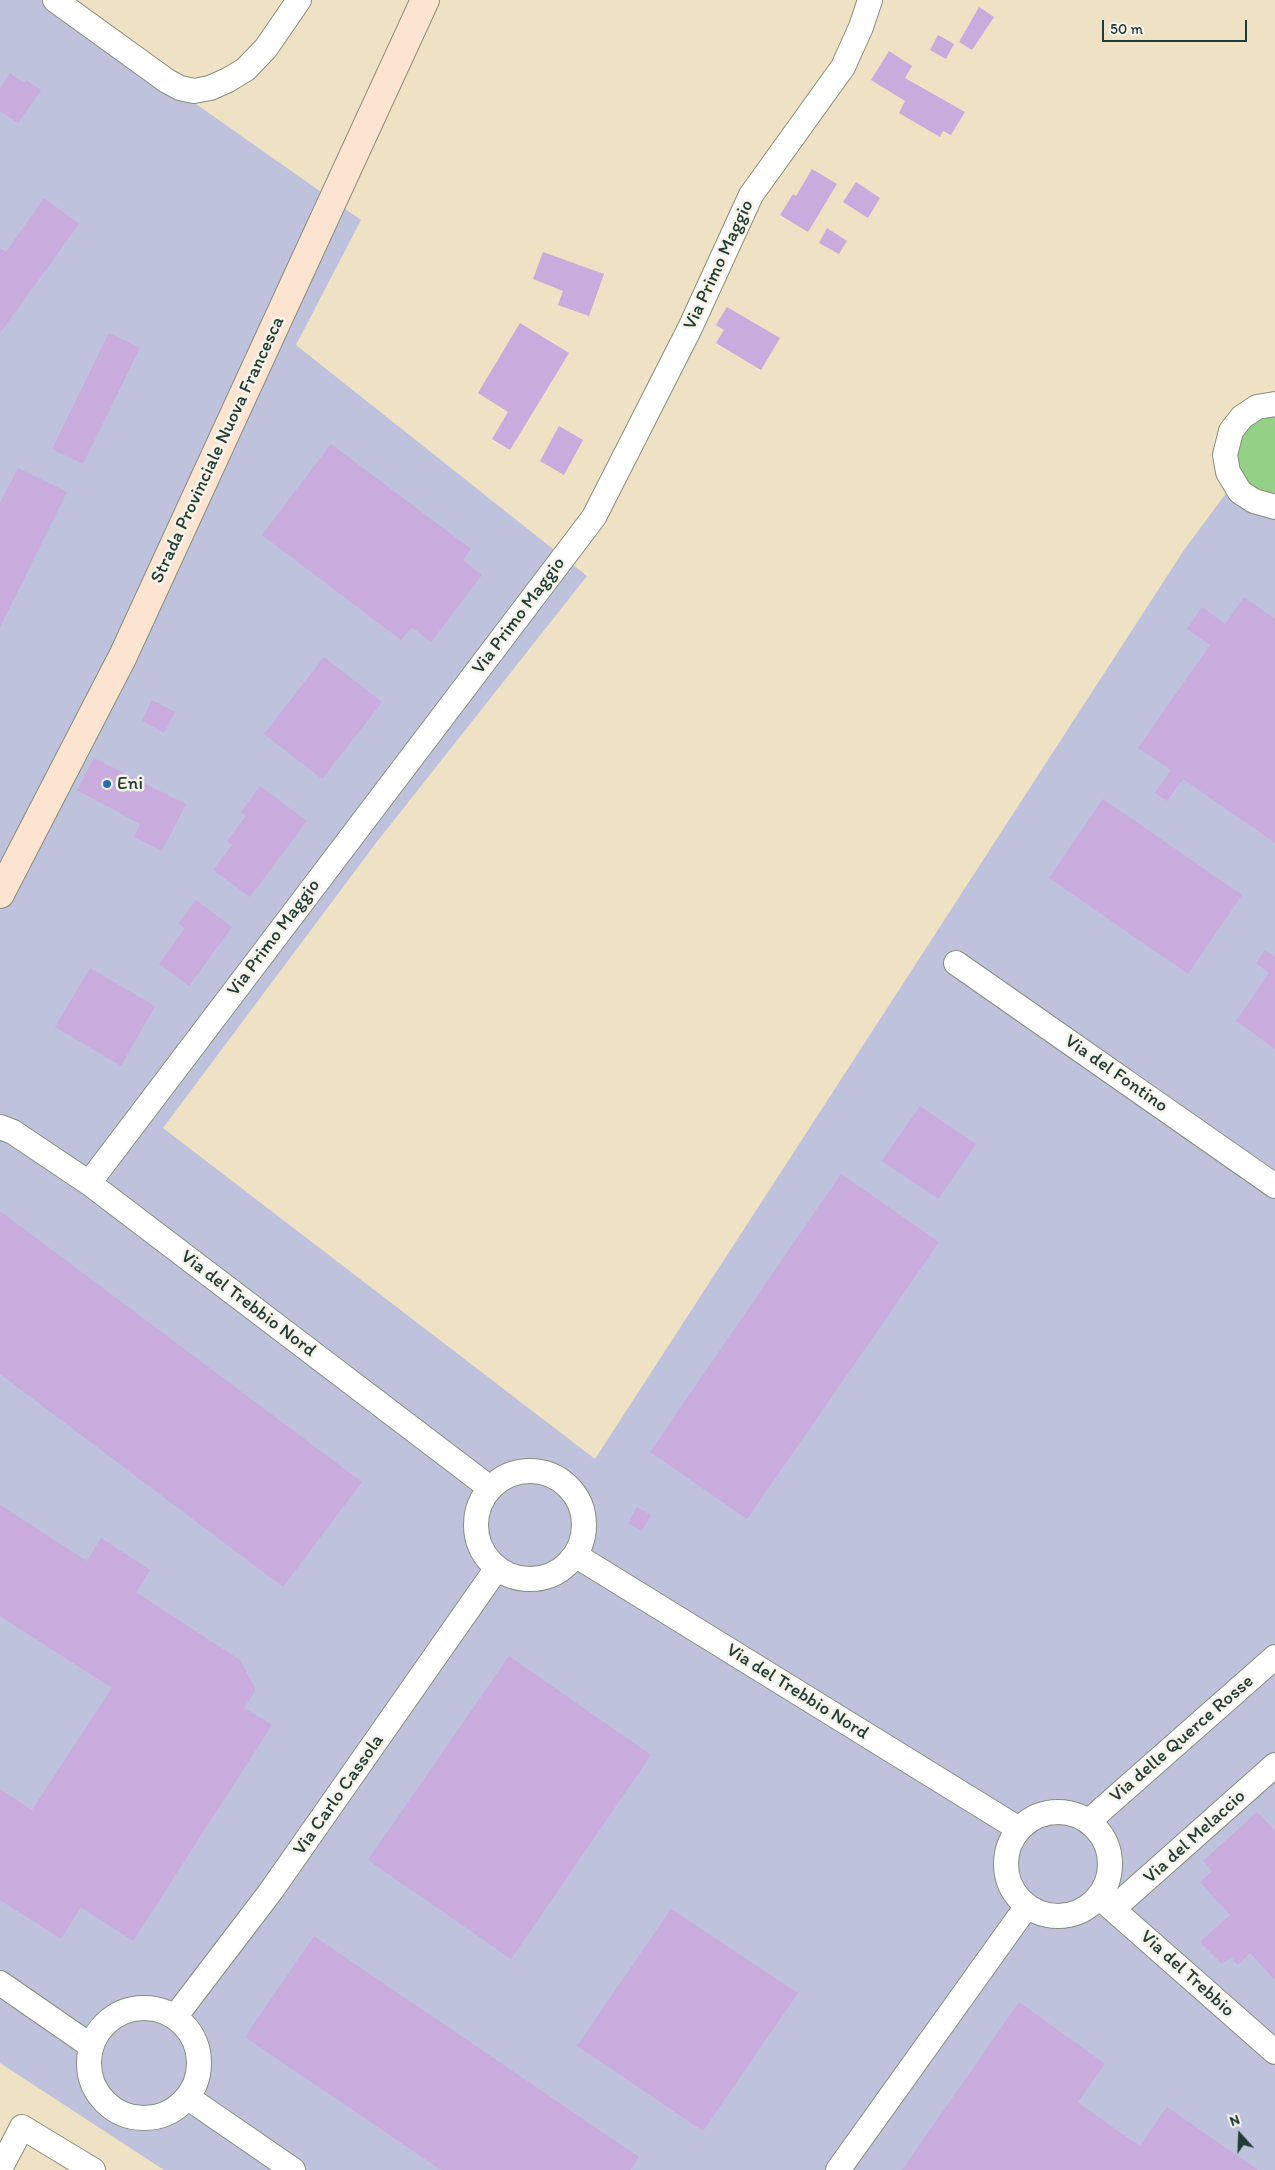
<!DOCTYPE html>
<html>
<head>
<meta charset="utf-8">
<style>
	body { margin:0 }
	#map { position:relative; width:1275px; height:2170px; overflow:hidden; background:#efe1c4; font-family:Itim,sans-serif }
	canvas { display:block }
	.north { position:absolute; left:1215px; top:2110px; width:50px; height:50px; -webkit-text-stroke:4px #f7f3e8; paint-order:stroke; rotate:340deg; font-size:14px; font-weight:700; line-height:20px; text-align:center; color:#1f3d34 }
	.north::after { content:''; display:block; margin:auto; width:18px; height:22px; background:#1f3d34; clip-path:polygon(50% 0,100% 100%,50% 72%,0 100%) }
	.scale { position:absolute; left:1102px; top:20px; width:145px; height:22px; box-sizing:border-box; border:2px solid #1f3d34; border-top:0; padding-left:6px; font-size:15px; line-height:18px; white-space:nowrap; color:#1f3d34; -webkit-text-stroke:4px #f7f3e8; paint-order:stroke }
</style>
</head>
<body>
<div id="map">
<canvas width="1275" height="2170"></canvas>
<div class="north">N</div>
<div class="scale">50 m</div>
</div>
<script>
const g = document.querySelector('canvas').getContext('2d');
g.lineJoin = 'round';
function fillPath(path, color) { g.fillStyle = color; g.fill(path, 'evenodd'); }
const shape = rows => new Path2D(rows.map(r => 'M' + r).join(''));
function stroke(path, color, width, dash) { g.strokeStyle = color; g.lineWidth = width; g.lineCap = dash ? 'butt' : 'round'; g.setLineDash(dash || []); g.stroke(path); }
function drawText(font, color, halo, rows, align = 'center') {
  g.font = font + ' Itim,sans-serif'; g.lineWidth = 5; g.setLineDash([]); g.textBaseline = 'middle'; g.strokeStyle = halo; g.fillStyle = color; for (const [text, x, y, turn = 0] of rows) {
    g.save(); g.translate(x, y); g.rotate((+turn || 0) * Math.PI / 180); g.textAlign = isNaN(turn) ? turn : align; if (halo) g.strokeText(text, 0, 0); g.fillText(text, 0, 0); g.restore();
  }
}
fillPath(shape([
	[0,0,48,0,361,220,296,345,587,576,376,843,163,1128,595,1459,1184,550,1275,427,1275,2170,164,2170,0,2063]
]), '#bfc2dd');
fillPath(shape([
	[1275,413,1275,496,1251,488,1237,470,1236,442,1252,420]
]), '#94d186');
fillPath(shape([
	[979,7,994,17,972,50,959,42],
	[938,35,954,44,946,59,930,50],
	[889,51,912,66,905,78,965,112,951,135,943,131,940,137,899,113,905,101,871,80],
	[10,73,24,83,26,80,41,90,18,123,0,111,0,88],
	[812,169,837,184,808,232,780,215,793,194,796,196],
	[856,182,880,198,868,218,843,202],
	[44,198,79,224,0,333,0,248,6,252],
	[827,228,847,241,839,254,819,243],
	[543,252,604,274,589,316,558,305,563,291,533,279],
	[727,307,780,338,761,370,716,343,724,330,716,325],
	[520,323,569,353,510,450,492,439,508,412,478,393],
	[109,333,140,348,83,464,52,449],
	[559,426,583,440,564,475,540,461],
	[331,444,471,549,463,560,482,575,431,642,412,627,401,640,262,535],
	[18,468,67,492,0,627,0,503],
	[1244,597,1275,619,1275,843,1183,779,1167,801,1155,793,1171,770,1138,748,1210,645,1187,629,1202,607,1225,624],
	[324,657,382,702,322,779,264,734],
	[152,700,175,712,164,733,142,721],
	[94,758,186,804,162,851,134,837,140,824,77,790],
	[260,786,307,821,250,897,213,870,232,845,227,841,246,816,241,812],
	[1103,799,1242,895,1188,974,1049,878],
	[196,900,232,927,189,986,159,964,185,928,178,924],
	[1265,950,1275,957,1275,1049,1236,1021,1269,973,1256,963],
	[90,968,155,1006,121,1066,55,1027],
	[920,1106,976,1144,938,1199,882,1161],
	[841,1174,939,1242,747,1519,650,1452],
	[0,1211,362,1482,283,1587,0,1374],
	[0,1505,87,1561,101,1538,150,1570,136,1592,240,1660,256,1690,244,1708,272,1725,133,1941,81,1907,61,1939,0,1900,0,1789,32,1810,112,1688,0,1616],
	[637,1507,651,1515,642,1531,628,1523],
	[509,1656,651,1755,511,1959,368,1860],
	[1257,1812,1275,1831,1275,1980,1250,1953,1238,1965,1231,1957,1222,1964,1200,1942,1230,1915,1200,1882,1212,1871,1203,1861],
	[671,1909,798,1993,703,2131,577,2046],
	[314,1936,639,2157,630,2170,441,2170,245,2037],
	[1019,2002,1105,2064,1078,2102,1118,2131,1140,2146,1167,2107,1258,2170,902,2170]
]), '#c9abdd');
const minor = shape([
	[55,0,167,81,180,88,194,91,210,88,228,80,246,69,266,48,299,0],
	[1275,404,1257,407,1242,417,1231,431,1225,455,1228,472,1240,492,1254,501,1275,507],
	[956,963,1275,1186],
	[0,1127,13,1132,89,1183,490,1488],
	[89,1183,594,517,690,328,751,195,843,67,861,27,870,0],
	'476 1525a54 54 0 1 1 108 0a54 54 0 1 1-108 0Z',
	[575,1555,1019,1829],
	'1006 1864a52 52 0 1 1 104 0a52 52 0 1 1-104 0Z',
	[1089,1821,1275,1657],
	[1099,1897,1275,2052],
	[1114,1908,1275,1765],
	[0,1983,91,2046],
	'89 2063a55 55 0 1 1 110 0a55 55 0 1 1-110 0Z',
	[175,2017,271,1891,497,1568],
	[187,2097,293,2170],
	[0,2169,22,2127,93,2170],
	[838,2170,1027,1906]
]);
const secondary = shape([
	[0,894,123,656,425,0]
]);
stroke(minor, '#878f7c', 26);
stroke(secondary, '#878f7c', 30);
stroke(minor, '#fff', 24);
stroke(secondary, '#fde4d0', 28);
for (const [x, y, r, color] of [
	[107,784,5,"#1f6fb2"]
]) { const dot = new Path2D(); dot.arc(x, y, r, 0, 2 * Math.PI); g.fillStyle = color; g.fill(dot); stroke(dot, '#f7f3e8', 2); }
drawText('19px', '#1f3d34', '#f7f3e8', [
	["Via Primo Maggio",719,265,-65],
	["Strada Provinciale Nuova Francesca",218,450,-65],
	["Via Primo Maggio",519,616,-53],
	["Via Primo Maggio",274,938,-53],
	["Via del Fontino",1116,1074,35],
	["Via del Trebbio Nord",248,1304,37],
	["Via del Trebbio Nord",797,1692,32],
	["Via delle Querce Rosse",1182,1739,-41],
	["Via Carlo Cassola",339,1795,-55],
	["Via del Melaccio",1195,1837,-42],
	["Via del Trebbio",1187,1974,42]
]);
drawText('19px', '#1f3d34', '#f7f3e8', [
	["Eni",117,784]
], 'left');
</script>
</body>
</html>
